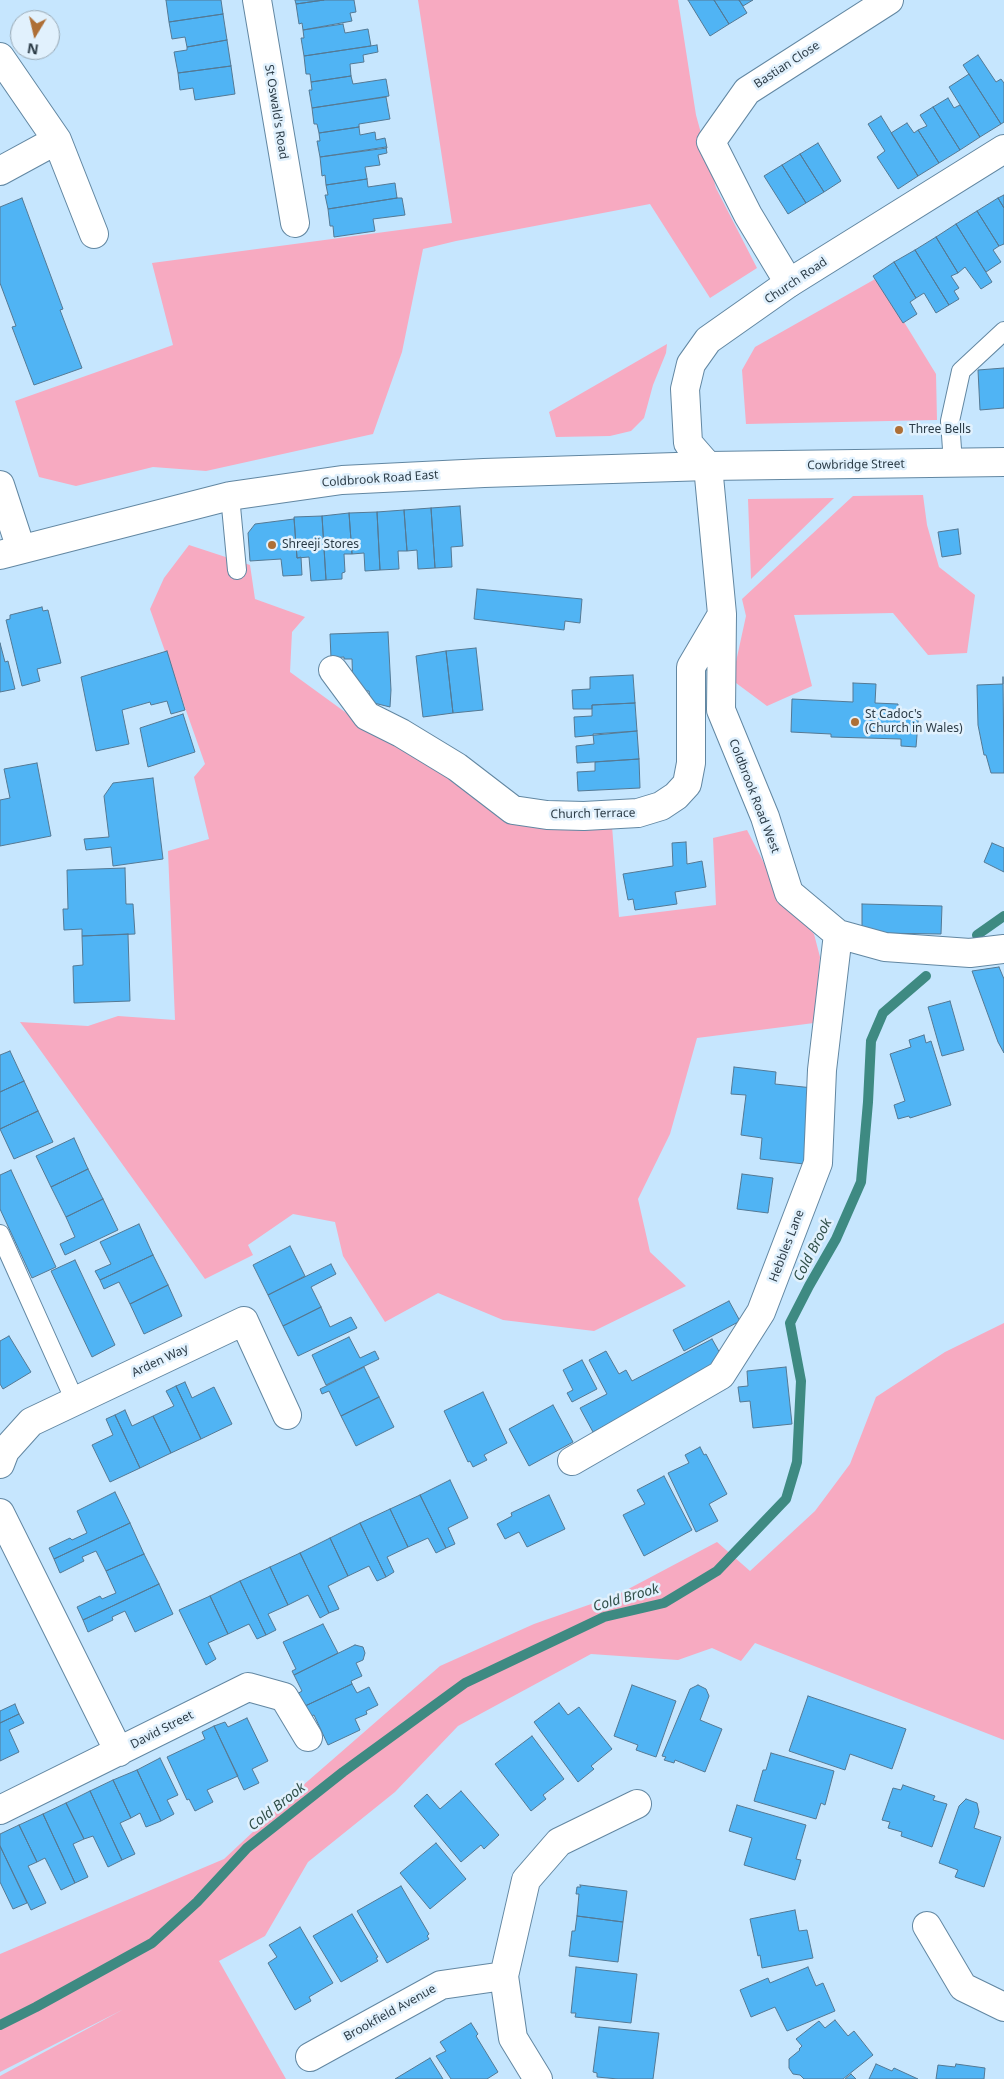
<!DOCTYPE html>
<html>
<head>
<meta charset="utf-8">
<style>
	body { margin:0 }
	#map { position:relative; width:1004px; height:2079px; overflow:hidden; background:#c6e6fe; font-family:"Noto Sans",sans-serif }
	canvas { display:block }
	.north { position:absolute; left:10px; top:10px; width:50px; height:50px; box-sizing:border-box; background:#e1f1fd; border:1px solid #98a8b4; border-radius:50%; rotate:189deg; font-size:14px; font-weight:700; line-height:20px; text-align:center; color:#2b3b46 }
	.north::after { content:''; display:block; margin:auto; width:18px; height:22px; background:#ae6f36; clip-path:polygon(50% 0,100% 100%,50% 72%,0 100%) }
</style>
</head>
<body>
<div id="map">
<canvas width="1004" height="2079"></canvas>
<div class="north">N</div>
</div>
<script>
const g = document.querySelector('canvas').getContext('2d');
g.lineJoin = 'round';
function fillPath(path, color) { g.fillStyle = color; g.fill(path, 'evenodd'); }
const shape = rows => new Path2D(rows.map(r => 'M' + r).join(''));
function stroke(path, color, width, dash) { g.strokeStyle = color; g.lineWidth = width; g.lineCap = dash ? 'butt' : 'round'; g.setLineDash(dash || []); g.stroke(path); }
function drawText(font, color, halo, rows, align = 'center') {
  g.font = font + ' "Noto Sans",sans-serif'; g.lineWidth = 5; g.setLineDash([]); g.textBaseline = 'middle'; g.strokeStyle = halo; g.fillStyle = color; for (const [text, x, y, turn = 0] of rows) {
    g.save(); g.translate(x, y); g.rotate((+turn || 0) * Math.PI / 180); g.textAlign = isNaN(turn) ? turn : align; if (halo) g.strokeText(text, 0, 0); g.fillText(text, 0, 0); g.restore();
  }
}
fillPath(shape([
	[418,0,678,0,696,115,716,188,757,268,710,298,650,204,456,241,423,249,402,352,373,434,206,471,153,467,76,486,39,477,15,401,173,345,152,263,452,223],
	[877,278,936,374,937,420,746,424,742,370,755,347],
	[667,344,666,353,653,385,644,418,631,431,610,436,556,437,549,412],
	[923,495,927,525,939,567,975,595,967,653,928,655,893,613,794,615,812,686,767,706,732,680,746,616,742,599,853,496],
	[834,498,751,579,748,499],
	[189,545,250,565,255,599,305,617,292,632,290,672,356,720,464,785,612,826,619,917,716,905,713,838,747,830,785,904,814,934,820,957,814,1023,697,1038,670,1134,638,1199,650,1252,686,1286,594,1331,503,1320,438,1293,385,1322,343,1256,335,1222,293,1214,248,1245,253,1255,205,1279,20,1022,88,1026,118,1016,175,1020,168,851,209,839,194,777,205,764,150,609,164,578],
	[1004,1323,1004,1740,755,1643,741,1661,712,1648,678,1660,591,1654,458,1726,395,1792,308,1862,265,1936,219,1961,286,2079,0,2079,0,2076,124,2009,0,2072,0,1954,224,1859,301,1787,440,1666,534,1624,617,1595,717,1542,750,1571,815,1511,850,1464,876,1397,945,1352]
]), '#f7aac1');
stroke(shape([
	[977,935,1004,916],
	[0,2025,36,2007,152,1943,197,1902,247,1848,343,1772,465,1683,604,1617,664,1603,717,1571,786,1499,797,1462,801,1381,790,1323,809,1286,836,1239,861,1182,868,1102,871,1041,883,1013,926,976]
]), '#3e8a82', 10);
const building = shape([
	[166,0,221,0,223,14,169,22,166,0],
	[295,0,324,0,296,4,295,0],
	[324,0,354,0,356,12,350,13,352,21,303,30,302,23,299,24,296,4,324,0],
	[688,0,714,0,729,24,710,36,688,0],
	[714,0,739,0,747,13,729,24,714,0],
	[739,0,753,0,743,6,739,0],
	[223,14,227,40,187,47,185,37,172,39,169,22,223,14],
	[343,24,345,33,368,29,371,46,304,56,301,38,304,38,303,30,343,24],
	[227,40,231,66,178,73,174,52,187,50,187,47,227,40],
	[377,45,378,52,363,55,364,62,350,64,351,76,311,82,310,74,306,74,304,56,377,45],
	[978,55,996,82,1001,79,1004,83,1004,122,1001,124,963,65,978,55],
	[231,66,235,94,195,100,193,88,180,90,178,73,231,66],
	[969,74,1001,124,980,137,949,87,969,74],
	[351,76,353,84,386,79,389,96,312,108,309,90,312,90,311,82,351,76],
	[386,97,390,119,359,124,359,127,319,133,317,124,314,124,312,108,386,97],
	[948,98,954,108,960,105,980,137,960,150,933,107,948,98],
	[933,107,960,150,939,163,918,130,927,126,920,115,933,107],
	[881,116,918,176,898,189,877,157,885,151,868,124,881,116],
	[907,123,914,133,918,130,939,163,918,176,891,133,907,123],
	[359,127,360,135,375,132,376,140,385,138,387,148,320,157,317,141,320,141,319,133,359,127],
	[818,143,841,181,824,192,800,154,818,143],
	[386,147,387,153,378,155,380,165,365,167,367,179,326,185,325,175,322,176,320,157,386,147],
	[800,154,824,192,806,203,782,165,800,154],
	[782,165,806,203,788,214,764,176,782,165],
	[367,179,368,187,395,183,397,198,328,209,325,195,328,195,326,185,367,179],
	[1004,195,1004,208,998,198,1004,195],
	[22,198,63,309,60,310,82,368,34,385,12,327,16,326,0,283,0,207,22,198],
	[397,198,402,198,405,215,373,219,375,231,334,237,333,226,330,226,328,209,397,198],
	[998,198,1004,208,1004,244,999,246,977,211,998,198],
	[977,211,999,246,993,250,1001,262,986,272,956,224,977,211],
	[956,224,992,282,981,289,965,267,958,273,936,237,956,224],
	[936,237,958,273,951,276,959,288,954,291,959,299,949,305,915,250,936,237],
	[915,250,949,305,936,313,924,293,916,298,894,262,915,250],
	[894,262,916,298,910,302,917,314,903,323,873,276,894,262],
	[1004,368,1004,408,980,410,978,370,1004,368],
	[460,506,463,546,451,547,452,567,435,568,431,508,460,506],
	[431,508,435,568,418,569,417,550,407,551,404,510,431,508],
	[404,510,407,551,398,551,399,569,380,570,377,512,404,510],
	[377,512,380,570,365,571,364,553,352,554,349,513,377,512],
	[349,513,352,554,344,554,345,572,342,573,342,579,326,580,322,516,349,513],
	[322,516,326,580,311,581,309,557,297,558,294,517,322,516],
	[294,519,297,558,301,557,302,575,283,576,281,559,250,561,248,533,255,524,294,519],
	[958,529,961,554,942,557,938,532,958,529],
	[477,589,582,599,580,623,565,621,564,630,474,619,477,589],
	[42,607,43,611,48,610,61,663,37,669,40,681,22,686,6,620,10,619,10,615,42,607],
	[388,632,391,690,390,707,370,702,369,691,353,690,352,659,344,659,344,657,331,658,330,634,388,632],
	[0,643,5,662,8,661,15,689,0,692,0,643],
	[476,648,483,710,453,713,446,651,476,648],
	[167,651,185,710,171,714,167,701,151,705,150,702,122,710,129,744,96,751,81,677,167,651],
	[446,651,453,713,423,717,416,656,446,651],
	[633,675,635,703,592,705,592,709,573,709,572,690,590,689,590,677,633,675],
	[1003,677,1004,773,991,773,986,755,984,755,978,725,977,685,1003,684,1003,677],
	[853,683,876,684,875,703,898,704,898,710,919,711,916,747,901,746,901,739,831,737,831,734,791,732,792,699,853,702,853,683],
	[635,703,637,731,575,737,574,717,592,716,592,705,635,703],
	[183,714,195,752,148,767,140,728,183,714],
	[637,731,639,759,577,763,576,746,594,744,593,734,637,731],
	[639,759,640,788,578,791,577,772,595,771,595,762,639,759],
	[37,763,51,836,0,846,0,800,10,798,4,769,37,763],
	[153,778,163,859,113,866,111,847,86,850,84,839,109,837,104,796,113,783,153,778],
	[686,842,687,864,702,861,706,887,675,892,677,904,635,910,633,899,628,900,623,874,673,866,672,843,686,842],
	[992,843,1004,848,1004,872,984,862,992,843],
	[125,868,126,904,133,904,135,934,82,936,82,929,64,930,63,909,68,909,67,870,125,868],
	[862,904,942,906,941,934,874,933,862,927,862,904],
	[128,934,130,1001,74,1003,73,966,83,965,82,936,128,934],
	[999,967,1004,979,1004,1053,998,1042,972,971,999,967],
	[950,1001,964,1050,942,1056,928,1007,950,1001],
	[924,1035,926,1043,931,1041,951,1105,910,1118,909,1116,898,1119,894,1105,905,1101,890,1054,911,1047,909,1040,924,1035],
	[10,1051,24,1081,0,1092,0,1055,10,1051],
	[734,1067,776,1072,775,1084,813,1088,804,1164,760,1159,762,1138,741,1135,746,1095,731,1094,734,1067],
	[24,1081,38,1111,0,1129,0,1092,24,1081],
	[38,1111,53,1142,14,1159,0,1129,38,1111],
	[74,1138,88,1169,51,1187,36,1156,74,1138],
	[88,1169,103,1199,66,1217,51,1187,88,1169],
	[11,1170,56,1267,32,1278,0,1209,0,1175,11,1170],
	[742,1174,773,1178,768,1213,737,1209,742,1174],
	[103,1199,118,1230,65,1255,60,1244,75,1237,66,1217,103,1199],
	[139,1224,153,1255,100,1280,95,1271,111,1264,100,1242,139,1224],
	[290,1246,305,1276,268,1295,253,1265,290,1246],
	[153,1255,168,1285,130,1304,119,1282,104,1289,100,1280,153,1255],
	[75,1260,115,1345,92,1357,51,1271,75,1260],
	[331,1264,336,1274,311,1287,321,1307,283,1326,268,1295,331,1264],
	[168,1285,182,1316,144,1334,130,1304,168,1285],
	[729,1301,740,1321,684,1351,673,1330,729,1301],
	[321,1307,330,1327,351,1317,357,1328,298,1356,283,1326,321,1307],
	[9,1336,31,1372,3,1389,0,1384,0,1341,9,1336],
	[349,1337,360,1358,375,1351,379,1359,326,1385,312,1355,349,1337],
	[712,1339,725,1362,593,1432,580,1408,607,1394,589,1360,606,1351,619,1374,626,1370,632,1381,712,1339],
	[582,1360,597,1389,572,1402,567,1393,573,1390,563,1370,582,1360],
	[364,1367,379,1397,341,1416,329,1391,322,1394,320,1389,364,1367],
	[786,1367,792,1424,753,1428,750,1401,740,1402,738,1387,748,1386,747,1371,786,1367],
	[185,1382,192,1398,214,1387,232,1424,201,1439,176,1386,185,1382],
	[176,1386,201,1439,171,1453,153,1416,174,1406,166,1391,176,1386],
	[483,1392,507,1443,484,1455,487,1460,473,1467,470,1461,468,1462,444,1411,483,1392],
	[379,1397,394,1427,356,1446,341,1416,379,1397],
	[553,1405,573,1442,529,1466,509,1429,553,1405],
	[125,1410,132,1426,153,1416,171,1453,140,1468,115,1415,125,1410],
	[115,1415,140,1468,110,1482,92,1445,113,1435,106,1419,115,1415],
	[700,1447,704,1455,706,1454,727,1494,709,1504,718,1521,696,1532,668,1473,689,1463,685,1455,700,1447],
	[664,1476,692,1530,644,1556,623,1515,645,1504,637,1490,664,1476],
	[450,1480,468,1518,448,1528,455,1544,446,1548,420,1495,450,1480],
	[115,1492,130,1523,54,1559,49,1548,70,1538,72,1540,87,1533,77,1511,115,1492],
	[420,1495,446,1548,436,1553,428,1538,408,1547,390,1509,420,1495],
	[549,1495,565,1529,527,1547,519,1532,505,1539,497,1524,512,1516,511,1513,549,1495],
	[390,1509,408,1547,387,1557,394,1572,386,1577,360,1523,390,1509],
	[130,1523,144,1554,106,1571,96,1551,82,1557,84,1561,60,1573,54,1559,130,1523],
	[360,1523,386,1577,377,1581,369,1566,348,1576,330,1538,360,1523],
	[330,1538,348,1576,328,1586,339,1609,329,1613,300,1553,330,1538],
	[300,1553,329,1613,320,1618,308,1595,288,1605,270,1567,300,1553],
	[144,1554,159,1584,83,1620,77,1607,100,1596,102,1599,116,1593,106,1571,144,1554],
	[270,1567,288,1605,268,1614,276,1630,266,1635,240,1581,270,1567],
	[240,1581,266,1635,257,1639,249,1624,228,1634,210,1596,240,1581],
	[159,1584,173,1614,135,1632,125,1611,112,1617,113,1620,88,1632,83,1620,159,1584],
	[210,1596,228,1634,208,1643,216,1659,206,1665,179,1610,210,1596],
	[323,1624,338,1653,294,1675,292,1671,296,1669,283,1642,323,1624],
	[355,1645,363,1647,365,1653,363,1660,356,1663,362,1676,351,1681,352,1684,303,1707,297,1694,302,1691,294,1675,355,1645],
	[352,1684,357,1693,369,1687,378,1705,366,1711,367,1714,355,1719,360,1730,328,1745,314,1715,308,1717,303,1707,352,1684],
	[632,1685,676,1701,656,1757,636,1750,638,1745,614,1736,632,1685],
	[698,1685,706,1689,709,1696,700,1720,722,1729,705,1772,675,1760,674,1763,664,1760,666,1757,662,1756,690,1689,698,1685],
	[808,1696,906,1729,892,1769,850,1754,845,1770,789,1751,808,1696],
	[559,1703,568,1715,579,1707,612,1749,591,1766,594,1769,578,1782,534,1722,559,1703],
	[15,1704,19,1714,0,1723,0,1711,15,1704],
	[19,1714,24,1723,9,1730,19,1752,0,1761,0,1723,19,1714],
	[247,1718,268,1761,252,1769,259,1783,244,1790,214,1726,225,1722,228,1727,247,1718],
	[214,1726,238,1776,207,1790,213,1802,195,1811,189,1799,187,1800,167,1757,205,1739,202,1732,214,1726],
	[532,1736,564,1779,543,1795,546,1799,531,1811,495,1764,532,1736],
	[771,1753,834,1771,825,1805,821,1803,816,1819,754,1801,763,1770,766,1770,771,1753],
	[160,1758,178,1795,167,1800,174,1814,161,1821,137,1770,160,1758],
	[137,1770,161,1821,146,1827,140,1813,131,1818,113,1780,137,1770],
	[113,1780,131,1818,120,1823,135,1854,122,1860,90,1791,113,1780],
	[903,1785,935,1796,933,1800,947,1804,932,1847,901,1836,902,1832,888,1828,890,1822,882,1820,893,1788,901,1790,903,1785],
	[90,1791,122,1860,108,1867,93,1836,84,1839,66,1803,90,1791],
	[461,1791,499,1835,484,1849,481,1845,461,1862,414,1806,427,1794,440,1809,461,1791],
	[966,1799,977,1803,979,1812,974,1828,1001,1837,984,1887,955,1877,958,1870,939,1863,959,1806,966,1799],
	[66,1803,84,1839,73,1844,88,1877,75,1883,43,1814,66,1803],
	[737,1805,806,1825,796,1859,801,1860,795,1880,744,1865,752,1838,729,1831,737,1805],
	[43,1814,75,1883,61,1890,45,1858,37,1862,19,1825,43,1814],
	[19,1825,37,1862,28,1866,46,1903,31,1910,0,1846,0,1834,19,1825],
	[436,1843,466,1879,430,1909,400,1873,436,1843],
	[0,1846,27,1903,13,1909,0,1882,0,1846],
	[580,1885,627,1891,623,1922,577,1916,579,1894,576,1894,577,1887,581,1887,580,1885],
	[401,1886,429,1934,427,1936,429,1939,387,1963,357,1911,401,1886],
	[795,1910,799,1931,807,1930,813,1958,762,1968,760,1955,758,1956,750,1919,795,1910],
	[352,1914,378,1957,376,1958,378,1961,341,1982,313,1936,352,1914],
	[577,1916,623,1922,618,1962,569,1956,572,1931,575,1931,577,1916],
	[300,1927,333,1983,309,1997,311,2001,295,2010,268,1963,277,1957,269,1945,300,1927],
	[576,1967,637,1974,631,2023,575,2017,576,2013,571,2013,576,1967],
	[808,1967,816,1986,823,1983,835,2011,787,2031,775,2007,751,2017,740,1990,768,1978,770,1983,808,1967],
	[835,2020,848,2036,854,2031,873,2055,843,2079,804,2079,800,2075,793,2074,789,2068,789,2059,800,2050,799,2049,802,2046,796,2039,819,2021,825,2028,835,2020],
	[471,2023,478,2034,476,2036,498,2072,487,2079,451,2079,436,2056,446,2051,440,2042,471,2023],
	[599,2027,659,2033,653,2079,618,2079,597,2077,597,2073,593,2072,599,2027],
	[430,2058,443,2079,395,2079,430,2058],
	[876,2064,892,2071,894,2068,918,2079,869,2079,876,2064],
	[956,2064,985,2068,984,2079,936,2079,938,2065,955,2067,956,2064],
	[851,2074,856,2079,845,2079,851,2074]
]);
fillPath(building, '#50b4f4');
stroke(building, '#547994', 1);
const lane = shape([
	[953,463,950,421,961,371,1004,331],
	[230,496,237,570],
	[0,1234,75,1401]
]);
const street = shape([
	[257,0,295,223],
	[0,57,57,140,94,234],
	[0,171,57,140],
	[789,283,748,215,711,142,747,91,889,0],
	[708,466,722,614,721,710,765,817,789,893,838,934,885,947,970,953,1004,949],
	[0,485,21,549],
	[333,670,367,716,401,733,457,767,513,810,547,815,584,816,638,813,661,806,676,796,687,784,691,763,691,667,721,616],
	[572,1461,721,1375,761,1312,818,1163,822,1070,838,934],
	[0,1464,5,1451,31,1422,244,1321,287,1415],
	[0,1513,119,1752],
	[0,1810,248,1687,284,1697,308,1737],
	[927,1926,963,1987,1004,2007],
	[310,2057,441,1985,504,1976],
	[538,2079,513,2038,504,1976,526,1880,559,1842,637,1804]
]);
const secondary = shape([
	[708,466,688,443,685,389,691,364,708,340,789,283,1004,149],
	[0,555,230,496,342,480,484,473,708,466,1004,462]
]);
stroke(lane, '#6287a2', 20);
stroke(street, '#6287a2', 30);
stroke(secondary, '#6287a2', 30);
stroke(lane, '#fff', 18);
stroke(street, '#fff', 28);
stroke(secondary, '#fff', 28);
for (const [x, y, r, color] of [
	[899,430,5,"#ae6f36"],
	[272,545,5,"#ae6f36"],
	[855,722,5,"#ae6f36"]
]) { const dot = new Path2D(); dot.arc(x, y, r, 0, 2 * Math.PI); g.fillStyle = color; g.fill(dot); stroke(dot, '#e1f1fd', 2); }
drawText('12px', '#2b3b46', '#e1f1fd', [
	["Bastian Close",787,65,-33],
	["St Oswald's Road",276,112,81],
	["Church Road",796,281,-34],
	["Cowbridge Street",856,465,-1],
	["Coldbrook Road East",380,479,-4],
	["Coldbrook Road West",754,796,69],
	["Church Terrace",593,814,-1],
	["Hebbles Lane",787,1246,-69],
	["Arden Way",160,1361,-25],
	["David Street",162,1730,-27],
	["Brookfield Avenue",390,2013,-29]
]);
drawText('12px', '#2b3b46', '#e1f1fd', [
	["Three Bells",909,430],
	["Shreeji Stores",282,545],
	["St Cadoc's",865,715],
	["(Church in Wales)",865,729]
], 'left');
drawText('italic 14px', '#31504a', '#e1f1fd', [
	["Cold Brook",813,1250,-63],
	["Cold Brook",626,1598,-16],
	["Cold Brook",277,1807,-38]
]);
</script>
</body>
</html>
